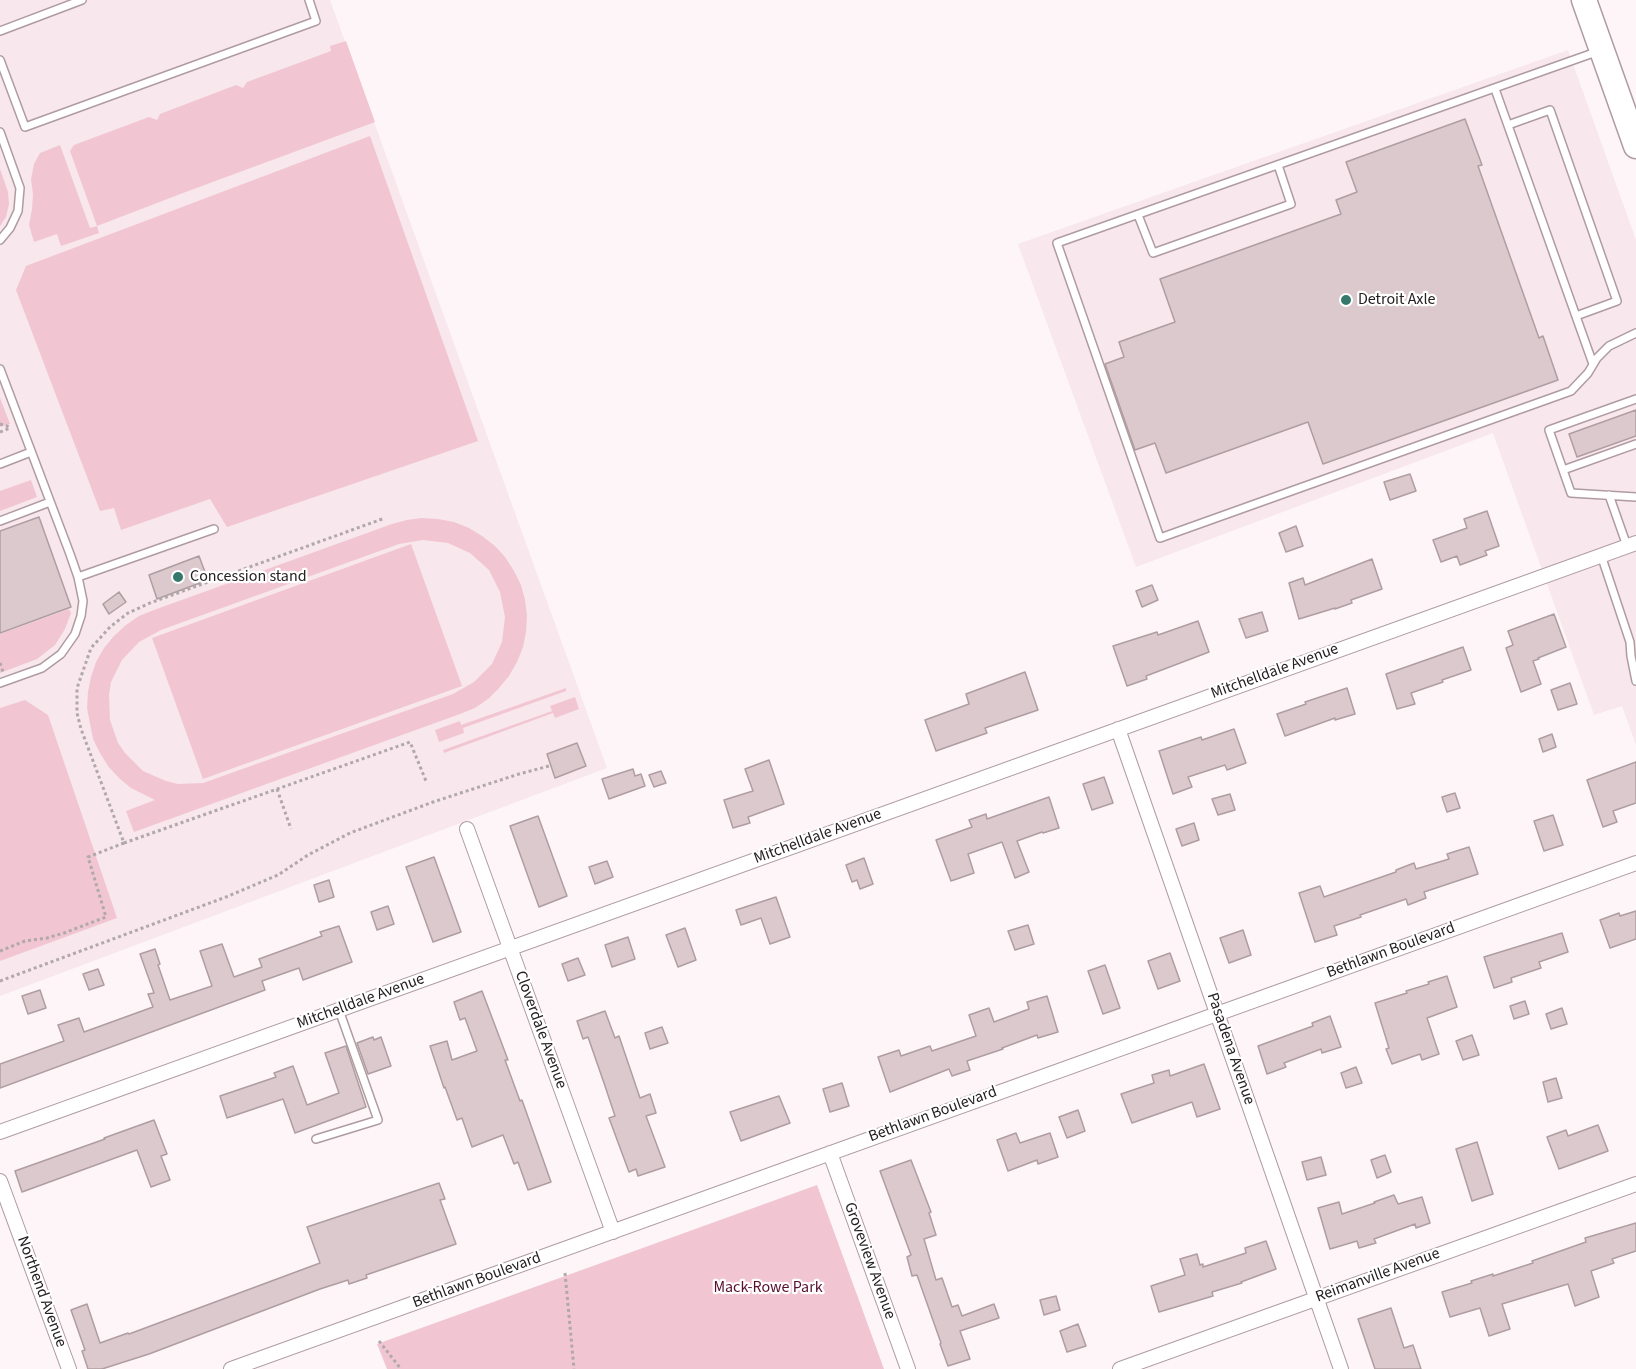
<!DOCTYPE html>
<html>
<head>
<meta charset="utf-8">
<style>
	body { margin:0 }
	canvas { display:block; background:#fdf5f7 }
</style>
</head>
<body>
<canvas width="1636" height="1369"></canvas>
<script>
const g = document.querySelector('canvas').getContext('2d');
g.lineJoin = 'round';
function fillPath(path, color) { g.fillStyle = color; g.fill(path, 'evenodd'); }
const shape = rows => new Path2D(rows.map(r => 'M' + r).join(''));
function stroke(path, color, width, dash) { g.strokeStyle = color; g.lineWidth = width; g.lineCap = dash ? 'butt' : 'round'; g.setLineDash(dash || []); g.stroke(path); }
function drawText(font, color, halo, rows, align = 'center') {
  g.font = font + ' "Source Sans 3",sans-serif'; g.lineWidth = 4.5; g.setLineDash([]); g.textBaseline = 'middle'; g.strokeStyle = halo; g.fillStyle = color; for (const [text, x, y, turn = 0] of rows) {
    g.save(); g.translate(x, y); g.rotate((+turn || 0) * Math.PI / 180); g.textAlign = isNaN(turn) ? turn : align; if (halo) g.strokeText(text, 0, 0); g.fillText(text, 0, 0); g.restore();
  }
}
fillPath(shape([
	[0,0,330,0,607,768,0,996],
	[1568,50,1636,240,1636,745,1622,706,1594,715,1493,433,1136,567,1018,244]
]), '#f8e7ec');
fillPath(shape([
	[346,41,375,122,183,193,97,226,99,233,61,246,57,234,34,242,29,225,32,209,33,194,31,179,34,164,40,153,60,145,90,228,97,226,70,151,74,145,149,117,157,120,160,114,236,85,243,88,247,82,323,54,331,51,330,46],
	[370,136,478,441,227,527,210,499,121,530,114,508,100,511,16,290,26,266],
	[0,169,8,192,9,204,6,217,0,226],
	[0,398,10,424,0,427],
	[31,480,37,497,0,511,0,491],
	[422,518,438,519,454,522,469,528,482,536,495,546,505,557,514,571,521,585,525,600,527,616,526,632,523,647,517,662,509,676,499,688,488,699,475,708,460,714,134,832,126,811,155,800,131,788,119,778,108,766,100,753,93,739,87,708,88,692,91,677,96,662,104,648,114,636,126,625,139,616,154,610,392,524,407,520],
	[423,540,448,543,470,553,489,570,500,592,505,617,502,642,492,664,474,682,453,694,203,783,178,784,166,781,143,771,125,753,118,743,110,720,109,695,111,682,122,660,139,642,161,630,399,544],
	[411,544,462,686,203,779,152,638],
	[69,609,71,613,65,629,55,645,37,659,0,673,0,634],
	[566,688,566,691,463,728,464,733,439,742,435,730,460,721,461,725],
	[575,697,579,709,555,718,553,713,444,753,443,750,552,711,550,706],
	[25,700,48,715,117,918,0,961,0,708],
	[817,1185,884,1369,387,1369,377,1344]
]), '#f1c6d2');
const building = shape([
	[1465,119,1482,165,1478,166,1539,338,1543,336,1558,380,1323,464,1308,422,1166,473,1155,443,1135,450,1105,364,1124,357,1119,342,1175,322,1160,279,1341,214,1336,200,1357,192,1346,162,1465,119],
	[1636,410,1636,436,1577,457,1569,434,1636,410],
	[1410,474,1416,491,1390,500,1384,482,1410,474],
	[1487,511,1499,546,1485,551,1487,555,1460,565,1457,556,1441,562,1433,540,1467,528,1464,519,1487,511],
	[39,517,71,607,0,633,0,531,39,517],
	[1296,526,1303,546,1286,552,1279,533,1296,526],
	[199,556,208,580,157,599,149,575,199,556],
	[1372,559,1382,589,1351,600,1352,603,1335,609,1335,608,1299,619,1289,583,1303,578,1305,585,1372,559],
	[1152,585,1158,600,1142,607,1136,591,1152,585],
	[119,592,126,602,109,614,103,604,119,592],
	[1262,612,1268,631,1246,638,1239,619,1262,612],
	[1554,614,1566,647,1538,658,1539,659,1533,661,1541,684,1521,692,1506,648,1513,645,1508,631,1554,614],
	[1198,621,1209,652,1146,676,1147,679,1127,686,1113,646,1157,632,1158,635,1198,621],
	[1463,647,1471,670,1442,680,1443,682,1411,693,1415,704,1397,709,1386,674,1463,647],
	[1025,672,1038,710,985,728,987,733,936,751,925,720,969,704,966,694,1025,672],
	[1570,683,1577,704,1558,710,1551,690,1570,683],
	[1347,688,1355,714,1335,720,1335,718,1285,736,1277,714,1306,704,1305,702,1347,688],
	[1234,729,1246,763,1227,770,1225,765,1188,777,1192,787,1173,794,1159,751,1201,737,1202,740,1234,729],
	[1552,734,1556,747,1543,752,1539,739,1552,734],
	[577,743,586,766,555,778,547,754,577,743],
	[769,760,784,804,748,817,750,823,733,828,724,800,753,791,745,769,769,760],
	[1636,762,1636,803,1613,811,1617,822,1603,827,1587,780,1636,762],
	[633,769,635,776,641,774,645,786,609,799,602,779,633,769],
	[661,771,666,783,654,787,649,775,661,771],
	[1104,777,1113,803,1092,810,1083,784,1104,777],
	[1455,793,1460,808,1447,812,1442,797,1455,793],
	[1230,794,1235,810,1218,815,1212,799,1230,794],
	[1049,797,1059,828,1043,833,1042,832,1017,841,1029,872,1015,878,1002,842,968,854,974,873,951,881,936,840,972,827,969,820,986,814,987,819,1049,797],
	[1553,815,1563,845,1544,851,1534,821,1553,815],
	[538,816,567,896,539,907,510,826,538,816],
	[1194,823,1199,840,1182,846,1176,829,1194,823],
	[1469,847,1478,874,1424,892,1426,898,1408,905,1406,899,1360,915,1361,917,1334,926,1337,935,1315,942,1299,893,1320,886,1324,897,1396,872,1396,870,1414,863,1416,869,1449,859,1447,854,1469,847],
	[434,857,461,932,433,942,406,867,434,857],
	[864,858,873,884,860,889,857,880,852,882,846,865,864,858],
	[607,861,613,877,595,884,589,867,607,861],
	[329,880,334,897,319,902,314,885,329,880],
	[776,897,790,937,770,944,761,918,741,925,736,910,776,897],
	[388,906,394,924,377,930,371,912,388,906],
	[1636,911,1636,939,1610,948,1600,920,1619,913,1620,916,1636,911],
	[1028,925,1034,944,1015,950,1008,931,1028,925],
	[339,926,352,962,303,980,299,968,262,981,265,990,0,1088,0,1064,64,1041,58,1025,79,1018,84,1032,153,1007,148,994,154,993,140,954,155,949,160,964,158,965,170,1000,212,986,200,951,222,944,234,977,262,967,259,959,322,936,320,932,339,926],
	[685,928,696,960,678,967,666,935,685,928],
	[1243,930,1251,955,1229,963,1220,938,1243,930],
	[1562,933,1568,952,1539,962,1541,968,1511,978,1512,982,1494,988,1484,957,1562,933],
	[628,937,635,959,612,967,605,945,628,937],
	[1170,953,1180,981,1158,989,1148,961,1170,953],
	[578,958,585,975,568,981,562,964,578,958],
	[1105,965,1120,1008,1103,1014,1088,971,1105,965],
	[98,969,104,985,89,990,83,974,98,969],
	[1447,976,1457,1007,1427,1018,1439,1054,1422,1060,1420,1054,1392,1064,1386,1049,1389,1048,1375,1003,1407,993,1406,991,1429,984,1428,982,1447,976],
	[40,990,46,1008,28,1014,22,996,40,990],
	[482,991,508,1060,505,1060,520,1101,522,1100,551,1182,528,1190,518,1162,514,1164,503,1135,472,1147,462,1118,457,1120,445,1087,444,1088,430,1046,447,1041,452,1060,477,1051,465,1018,460,1020,454,1002,482,991],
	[1047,996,1058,1032,1038,1038,1037,1035,1002,1048,1003,1049,967,1061,970,1070,952,1076,949,1069,890,1092,878,1057,899,1050,901,1056,930,1046,932,1051,976,1036,969,1015,989,1008,994,1022,1029,1009,1027,1002,1047,996],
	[1525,1001,1529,1014,1514,1019,1510,1006,1525,1001],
	[1562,1008,1567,1024,1551,1029,1546,1014,1562,1008],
	[605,1011,615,1038,619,1036,640,1098,650,1094,656,1113,646,1116,665,1167,638,1176,636,1169,629,1172,609,1118,615,1116,604,1083,588,1037,583,1039,577,1021,605,1011],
	[1330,1016,1341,1047,1322,1053,1321,1049,1284,1063,1286,1067,1267,1074,1258,1046,1313,1026,1312,1023,1330,1016],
	[662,1027,668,1043,650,1049,645,1033,662,1027],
	[1472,1035,1479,1055,1463,1060,1456,1041,1472,1035],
	[373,1037,374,1040,381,1037,391,1066,368,1074,357,1043,373,1037],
	[346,1046,366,1107,295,1133,283,1099,227,1118,220,1096,276,1077,274,1073,293,1066,307,1105,339,1093,325,1053,346,1046],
	[1204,1064,1220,1109,1197,1117,1192,1102,1132,1123,1121,1094,1154,1083,1152,1075,1169,1070,1170,1076,1204,1064],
	[1356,1067,1362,1083,1346,1088,1341,1073,1356,1067],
	[1556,1078,1562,1098,1548,1102,1543,1082,1556,1078],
	[842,1083,849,1106,830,1112,823,1089,842,1083],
	[779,1096,790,1123,741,1141,730,1112,779,1096],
	[1078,1110,1085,1131,1067,1138,1059,1117,1078,1110],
	[154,1120,167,1154,161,1156,170,1180,151,1187,137,1150,22,1192,15,1171,105,1139,104,1138,154,1120],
	[1598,1125,1608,1151,1559,1169,1547,1137,1566,1130,1568,1136,1598,1125],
	[1016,1133,1020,1143,1050,1133,1058,1157,1038,1164,1037,1160,1008,1171,997,1140,1016,1133],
	[1477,1142,1493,1194,1472,1201,1456,1149,1477,1142],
	[1385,1155,1391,1172,1377,1178,1371,1160,1385,1155],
	[1321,1157,1326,1175,1307,1180,1302,1162,1321,1157],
	[911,1160,931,1212,929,1213,936,1235,924,1239,936,1280,942,1278,952,1307,958,1305,962,1316,994,1304,999,1318,960,1331,970,1359,948,1366,940,1344,941,1343,917,1275,912,1276,907,1257,911,1255,880,1171,911,1160],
	[439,1183,445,1199,440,1200,456,1244,366,1275,367,1278,349,1284,348,1280,320,1289,149,1354,102,1369,88,1369,82,1351,85,1350,71,1310,87,1304,100,1343,128,1333,129,1334,320,1263,307,1227,439,1183],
	[1394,1195,1398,1204,1422,1197,1430,1223,1416,1228,1415,1224,1374,1239,1376,1243,1359,1248,1357,1241,1330,1249,1318,1208,1339,1202,1342,1214,1375,1203,1374,1202,1394,1195],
	[1636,1223,1636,1251,1612,1259,1614,1263,1591,1271,1599,1297,1575,1306,1568,1284,1502,1304,1510,1329,1489,1336,1480,1308,1450,1317,1442,1292,1472,1283,1471,1281,1493,1274,1493,1276,1533,1263,1532,1261,1586,1242,1585,1238,1636,1223],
	[1266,1241,1276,1269,1241,1282,1242,1283,1212,1292,1213,1296,1159,1312,1151,1286,1185,1275,1180,1259,1197,1254,1200,1265,1203,1264,1203,1267,1246,1253,1245,1248,1266,1241],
	[1056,1296,1060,1310,1044,1315,1040,1300,1056,1296],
	[1391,1308,1404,1348,1413,1345,1421,1369,1375,1369,1358,1319,1391,1308],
	[1078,1324,1086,1346,1067,1352,1060,1331,1078,1324]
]);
fillPath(building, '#dcc9ce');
stroke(building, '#af9da2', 1.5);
const lane = shape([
	[0,31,82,0],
	[1599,51,1057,243,1160,538,1571,391,1588,373,1597,358,1609,346,1636,333],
	[0,60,25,127,316,21,309,0],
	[1495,89,1593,364],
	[1508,125,1550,110,1617,301,1576,316],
	[0,132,20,188,18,211,10,228,0,240],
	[1138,215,1153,253,1291,204,1278,165],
	[0,369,70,554,78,577,83,601,81,616,75,634,61,654,42,668,0,683],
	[1636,399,1549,430,1571,493,1636,497],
	[0,464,31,452],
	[1563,470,1636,444],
	[1609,495,1627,546],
	[0,521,50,502],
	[1601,555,1630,642,1631,656,1636,681],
	[78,577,214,529],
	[316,1139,378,1120,339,1010]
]);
const street = shape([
	[1118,729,1341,1369],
	[467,829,613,1232],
	[0,1132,1636,543],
	[830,1153,908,1369],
	[0,1181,69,1369],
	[231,1369,1636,863],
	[1120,1369,1636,1184]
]);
const highway = shape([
	[1584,0,1636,146]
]);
stroke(lane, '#af9ca1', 10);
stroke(street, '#af9ca1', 16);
stroke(highway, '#af9ca1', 27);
stroke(shape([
	[0,424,10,427],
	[0,432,10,428],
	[0,663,3,672],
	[277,789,291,829],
	[124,843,410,742,426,781],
	[0,951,25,941,47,938,64,933,106,917,88,857,124,843,81,729,77,713,77,688,91,648,110,627,128,613,150,603,385,518],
	[0,981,226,897,278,875,308,855,350,833,433,802,519,774,549,766],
	[565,1273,574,1369],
	[379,1341,401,1369]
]), '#b0a8aa', 3, [3, 3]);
stroke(lane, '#fff', 7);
stroke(street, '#fff', 14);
stroke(highway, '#fff', 24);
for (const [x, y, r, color] of [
	[1346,300,6,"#35796d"],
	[178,577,6,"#35796d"]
]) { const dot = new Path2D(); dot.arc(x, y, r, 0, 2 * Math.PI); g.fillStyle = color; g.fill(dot); stroke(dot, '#fff', 2); }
drawText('16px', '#262021', '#fff', [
	["Detroit Axle",1358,300],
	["Concession stand",190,577]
], 'left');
drawText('16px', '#262021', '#fff', [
	["Mitchelldale Avenue",1275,672,-20],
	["Mitchelldale Avenue",818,837,-20],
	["Bethlawn Boulevard",1391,951,-20],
	["Mitchelldale Avenue",361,1002,-20],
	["Cloverdale Avenue",540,1030,70],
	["Pasadena Avenue",1230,1049,71],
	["Bethlawn Boulevard",933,1115,-20],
	["Groveview Avenue",869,1261,70],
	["Reimanville Avenue",1378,1276,-20],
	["Bethlawn Boulevard",477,1281,-20],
	["Northend Avenue",41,1292,70]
]);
drawText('16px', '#58102f', '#fff', [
	["Mack-Rowe Park",768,1288]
]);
</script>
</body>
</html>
